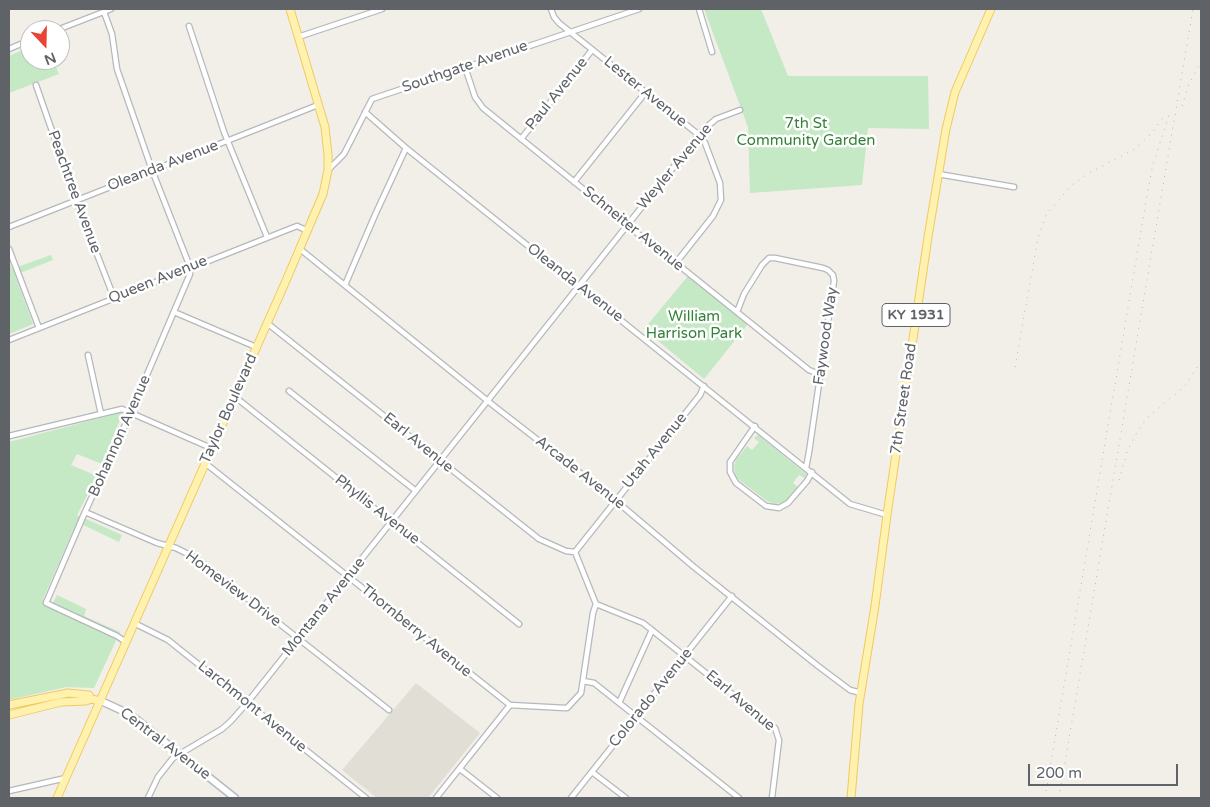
<!DOCTYPE html>
<html>
<head>
<meta charset="utf-8">
<style>
	body { margin:0 }
	#map { position:relative; width:1210px; height:807px; overflow:hidden; background:#f1efe8; font-family:"Varela Round",sans-serif }
	canvas { display:block }
	.frame { position:absolute; inset:0; border:10px solid #5f6368; pointer-events:none }
	.north { position:absolute; left:20px; top:20px; width:50px; height:50px; box-sizing:border-box; background:#fff; border:1px solid #bfc1c3; border-radius:50%; rotate:159deg; font-size:14px; font-weight:700; line-height:20px; text-align:center; color:#5f6368 }
	.north::after { content:''; display:block; margin:auto; width:18px; height:22px; background:#ea4335; clip-path:polygon(50% 0,100% 100%,50% 72%,0 100%) }
	.scale { position:absolute; left:1028px; top:764px; width:150px; height:22px; box-sizing:border-box; border:2px solid #5f6368; border-top:0; padding-left:6px; font-size:15px; line-height:18px; white-space:nowrap; color:#5f6368; -webkit-text-stroke:4px #fff; paint-order:stroke }
</style>
</head>
<body>
<div id="map">
<canvas width="1210" height="807"></canvas>
<div class="frame"></div>
<div class="north">N</div>
<div class="scale">200 m</div>
</div>
<script>
const g = document.querySelector('canvas').getContext('2d');
g.lineJoin = 'round';
function fillPath(path, color) { g.fillStyle = color; g.fill(path, 'evenodd'); }
const shape = rows => new Path2D(rows.map(r => 'M' + r).join(''));
function stroke(path, color, width, dash) { g.strokeStyle = color; g.lineWidth = width; g.lineCap = dash ? 'butt' : 'round'; g.setLineDash(dash || []); g.stroke(path); }
function drawText(font, color, halo, rows, align = 'center') {
  g.font = font + ' "Varela Round",sans-serif'; g.lineWidth = 5; g.setLineDash([]); g.textBaseline = 'middle'; g.strokeStyle = halo; g.fillStyle = color; for (const [text, x, y, turn = 0] of rows) {
    g.save(); g.translate(x, y); g.rotate((+turn || 0) * Math.PI / 180); g.textAlign = isNaN(turn) ? turn : align; if (halo) g.strokeText(text, 0, 0); g.fillText(text, 0, 0); g.restore();
  }
}
fillPath(shape([
	[416,683,480,733,428,798,377,798,342,770]
]), '#e1ded6');
fillPath(shape([
	[704,9,761,9,788,76,928,76,929,129,868,128,862,185,750,193,748,127],
	[30,47,30,60,53,60,59,74,9,93,9,56],
	[51,255,53,260,15,275,33,324,9,334,9,260,12,269],
	[688,276,748,324,704,379,644,329],
	[123,412,102,464,77,454,71,465,97,476,77,515,122,535,119,542,77,522,43,599,53,603,57,595,86,609,84,616,120,632,94,688,66,687,9,700,9,442],
	[758,435,806,474,805,478,799,475,793,483,798,487,788,499,783,503,774,504,767,501,738,479,735,473,734,466,736,460,747,446,752,450,759,442,754,438]
]), '#c5e8c5');
const street = shape([
	[551,9,554,17,559,23,699,135,705,143,720,183,721,200,713,216,675,264],
	[699,9,712,52],
	[104,12,112,34,117,69,152,170,188,262,190,274,131,412,85,512,46,603,117,636,126,642],
	[189,26,224,132,267,237],
	[57,30,111,9],
	[298,37,382,9],
	[9,49,30,40],
	[465,67,475,97,483,108,624,222,649,243,681,267,809,370,821,375],
	[36,85,76,200,114,298],
	[365,112,406,148,850,504,887,515],
	[521,139,592,50],
	[328,170,344,154,372,99,639,9],
	[938,174,1014,187],
	[574,182,645,93],
	[9,227,318,105],
	[9,249,39,328],
	[300,249,494,406,615,500,694,567,818,666,850,690,861,693],
	[345,285,375,215,406,148],
	[174,312,256,347],
	[737,312,744,294,762,265,769,258,775,258,823,268,828,270,833,275,834,281,809,452,806,468],
	[267,323,539,539,566,551,575,552],
	[9,340,297,226,308,231],
	[88,355,101,414],
	[289,391,416,491],
	[234,396,519,624],
	[755,426,730,462,730,472,736,483,766,506,779,508,788,503,807,481,812,472],
	[9,436,122,409,211,448],
	[205,463,510,705],
	[85,512,157,543,176,548,196,558,389,710],
	[575,552,700,395,704,386],
	[596,604,643,623,775,728,779,740,772,798],
	[134,623,168,640,366,798],
	[583,681,594,683,739,798],
	[619,703,652,630],
	[460,769,497,798],
	[592,772,626,798],
	[9,791,66,778],
	[148,798,158,777,173,758,222,729,231,721,247,703,703,130,716,119,740,110],
	[436,798,510,705,565,708,567,708,581,693,593,613,596,604,575,552],
	[571,798,732,596]
]);
const secondary = shape([
	[101,701,125,712,136,719,235,798]
]);
const primary = shape([
	[9,705,68,693,89,695,91,699,101,701],
	[9,715,61,702,86,701,91,699],
	[57,798,285,283,323,194,328,170,328,155,325,127,290,9],
	[851,798,859,704,875,606,887,515,928,237,946,129,955,92,991,9]
]);
stroke(street, '#b5b8bc', 7);
stroke(secondary, '#b6babf', 9);
stroke(primary, '#f2c960', 9);
stroke(street, '#fff', 4.5);
stroke(secondary, '#fff', 6);
stroke(primary, '#fff2af', 7);
stroke(shape([
	[1182,106,1189,84,1201,62],
	[1015,367,1038,238,1046,215,1072,185,1089,173,1133,150,1151,134,1165,115],
	[1119,480,1128,449,1140,427,1149,416,1185,386,1201,361],
	[1045,798,1146,201,1153,164,1170,112],
	[1059,798,1193,9]
]), '#b6b7b8', 1, [1, 6]);
for (const [x, y, w] of [
	[916,315,68]
]) { const box = new Path2D(); box.roundRect(x - w / 2, y - 11.5, w, 23, 4); g.fillStyle = '#fff'; g.fill(box); stroke(box, '#5f6368', 1); }
drawText('bold 14px', '#5f6368', null, [
	["KY 1931",916,315]
]);
drawText('15px', '#5f6368', '#fff', [
	["Southgate Avenue",465,67,-19],
	["Lester Avenue",645,92,39],
	["Paul Avenue",557,94,-51],
	["Oleanda Avenue",163,166,-21],
	["Weyler Avenue",675,167,-50],
	["Peachtree Avenue",74,192,70],
	["Schneiter Avenue",633,229,39],
	["Queen Avenue",158,280,-22],
	["Oleanda Avenue",575,283,38],
	["Faywood Way",826,336,-82],
	["7th Street Road",904,399,-82],
	["Taylor Boulevard",229,409,-66],
	["Bohannon Avenue",120,436,-66],
	["Earl Avenue",418,443,39],
	["Utah Avenue",655,451,-51],
	["Arcade Avenue",580,473,38],
	["Phyllis Avenue",377,510,38],
	["Homeview Drive",233,589,37],
	["Montana Avenue",324,607,-51],
	["Thornberry Avenue",416,631,39],
	["Colorado Avenue",651,698,-51],
	["Earl Avenue",740,701,40],
	["Larchmont Avenue",252,707,39],
	["Central Avenue",165,744,37]
]);
drawText('15px', '#348238', '#fff', [
	["7th St",806,124],
	["Community Garden",806,141],
	["William",694,317],
	["Harrison Park",694,334]
]);
</script>
</body>
</html>
